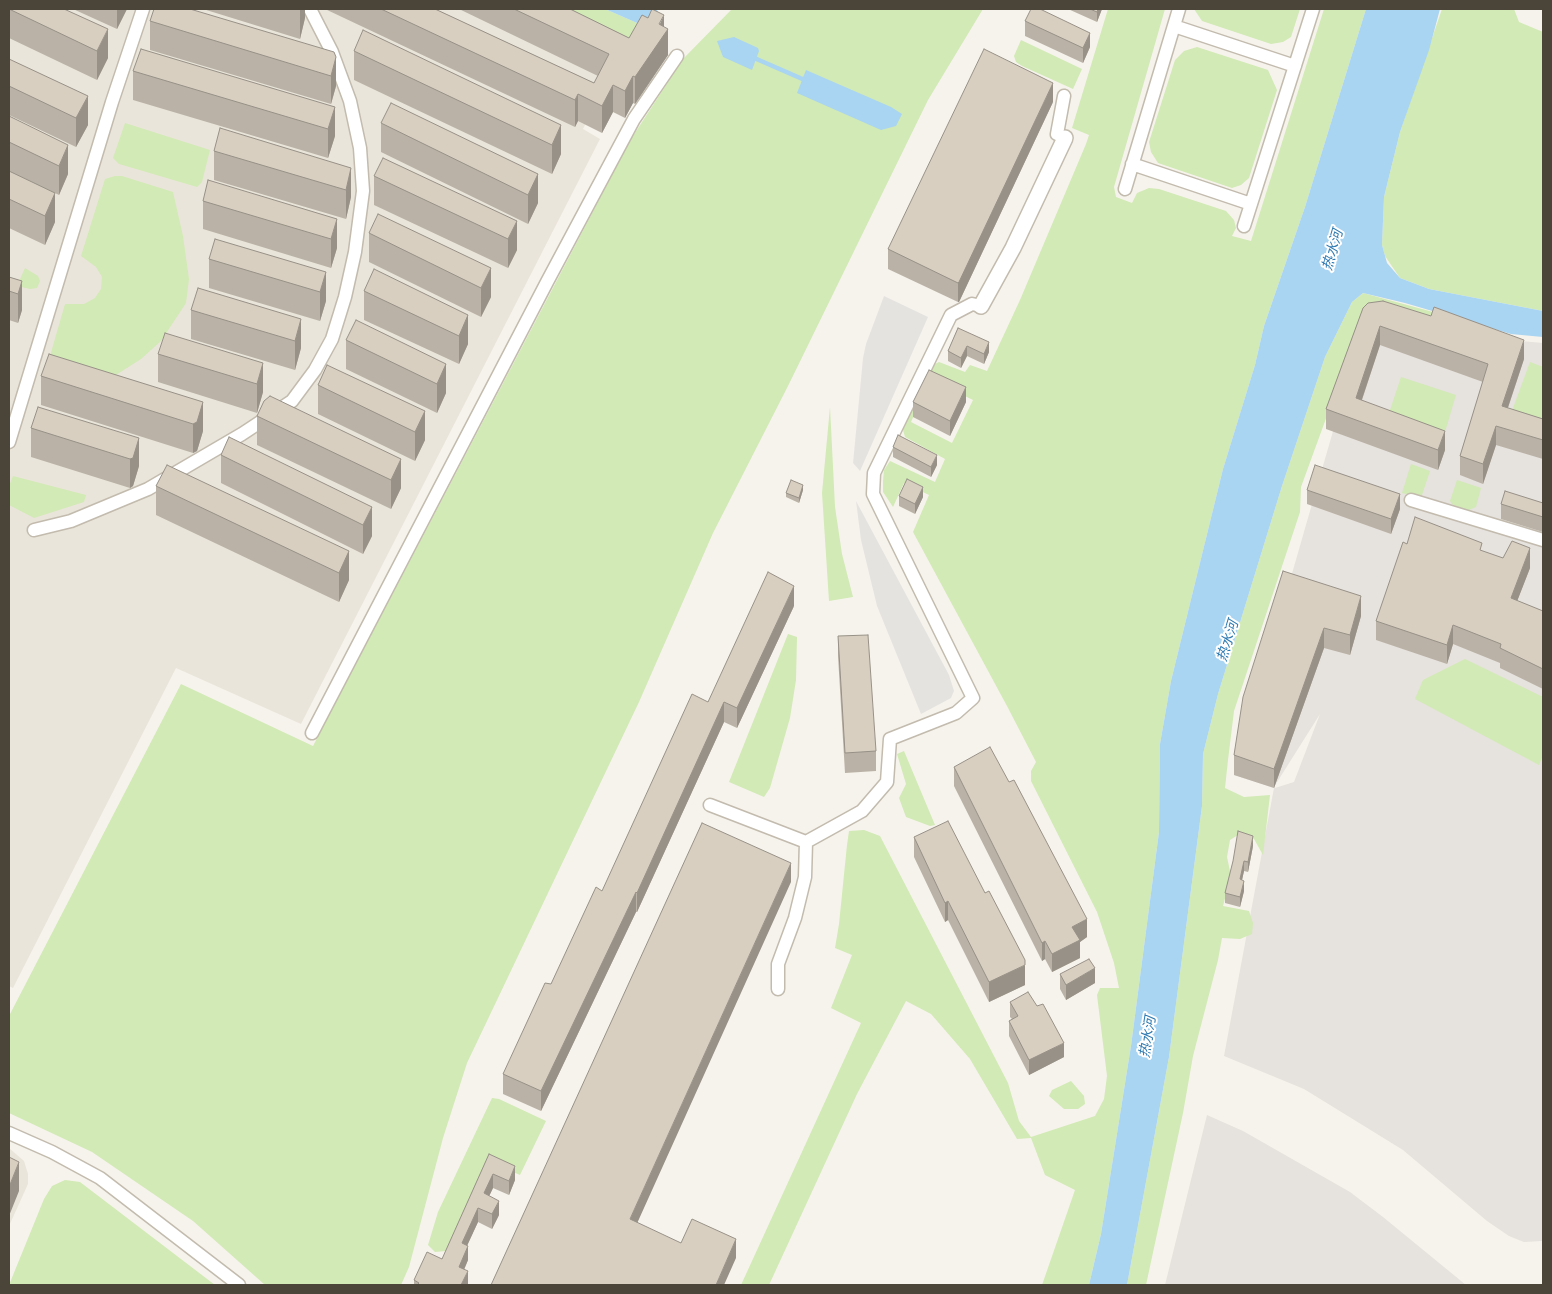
<!DOCTYPE html>
<html>
<head>
<meta charset="utf-8">
<style>
	body { margin:0 }
	#map { position:relative; width:1552px; height:1294px; overflow:hidden; background:#f6f3ec; font-family:Rubik,sans-serif }
	canvas { display:block }
	.frame { position:absolute; inset:0; border:10px solid #4b4439; pointer-events:none }
</style>
</head>
<body>
<div id="map">
<canvas width="1552" height="1294"></canvas>
<div class="frame"></div>
</div>
<script>
const g = document.querySelector('canvas').getContext('2d');
g.lineJoin = 'round';
function fillPath(path, color) { g.fillStyle = color; g.fill(path, 'evenodd'); }
const shape = rows => new Path2D(rows.map(r => 'M' + r).join(''));
function stroke(path, color, width, dash) { g.strokeStyle = color; g.lineWidth = width; g.lineCap = dash ? 'butt' : 'round'; g.setLineDash(dash || []); g.stroke(path); }
function drawText(font, color, halo, rows, align = 'center') {
  g.font = font + ' Rubik,"Noto Sans SC",sans-serif'; g.lineWidth = 4; g.setLineDash([]); g.textBaseline = 'middle'; g.strokeStyle = halo; g.fillStyle = color; for (const [text, x, y, turn = 0] of rows) {
    g.save(); g.translate(x, y); g.rotate((+turn || 0) * Math.PI / 180); g.textAlign = isNaN(turn) ? turn : align; if (halo) g.strokeText(text, 0, 0); g.fillText(text, 0, 0); g.restore();
  }
}
fillPath(shape([
	[9,9,554,9,626,42,583,129,600,139,301,724,176,668,13,988,9,986],
	[9,1148,24,1161,28,1174,28,1184,9,1226]
]), '#eae5da');
fillPath(shape([
	[1363,327,1543,343,1542,1241,1524,1242,1509,1236,1487,1221,1403,1150,1304,1089,1224,1056,1274,788,1234,775],
	[1320,714,1294,782,1275,788,1274,787],
	[1207,1115,1243,1131,1350,1192,1383,1217,1466,1285,1165,1285]
]), '#e6e2dd');
fillPath(shape([
	[554,9,605,9,644,26,626,42],
	[732,9,983,9,928,100,788,386,713,533,639,702,467,1063,443,1138,409,1267,401,1285,265,1285,193,1221,92,1152,9,1113,9,1016,181,684,313,746,631,139,683,59],
	[1108,9,1165,9,1114,187,1116,197,1132,203,1137,193,1149,188,1159,189,1226,211,1234,220,1236,228,1232,236,1251,241,1324,9,1366,9,1305,207,1264,326,1255,365,1223,469,1171,681,1160,744,1159,832,1131,1046,1101,1234,1089,1285,1042,1285,1075,1190,1045,1175,1031,1138,1017,1139,970,1059,931,1014,906,1001,857,1094,769,1285,741,1285,861,1023,831,1008,852,955,835,948,839,924,847,845,849,831,864,830,880,836,1008,1083,1019,1121,1031,1137,1095,1116,1104,1099,1107,1076,1097,995,1100,988,1119,988,1114,963,1097,912,1031,781,1031,771,1036,762,1007,706,913,532,929,495,904,483,893,507,883,492,883,481,884,470,890,461,935,482,945,459,905,437,903,430,933,365,939,362,965,372,970,365,987,371,1020,300,1086,144,1089,135,1072,128],
	[930,379,973,400,952,443,911,422],
	[1194,9,1300,9,1291,37,1283,42,1271,44,1202,21],
	[1442,9,1514,9,1519,22,1543,32,1543,311,1429,289,1400,278,1385,256,1382,245,1384,197,1400,132],
	[1021,40,1082,69,1073,89,1022,66,1016,62,1014,56],
	[1197,47,1268,70,1277,90,1249,178,1241,185,1232,188,1158,163,1151,152,1149,142,1175,60,1184,51],
	[125,123,210,150,202,182,197,187,119,164,113,158],
	[115,176,122,176,173,192,183,236,189,279,186,303,161,341,141,359,108,380,50,356,65,304,84,304,95,298,101,289,102,277,96,267,81,256,105,179],
	[25,268,38,276,40,281,37,288,30,289,17,286],
	[1363,293,1433,312,1427,322,1363,317,1301,487,1300,512,1234,711,1228,760,1225,788,1244,797,1270,795,1263,855,1254,839,1241,833,1230,840,1227,857,1231,876,1223,906,1249,911,1253,923,1252,934,1240,939,1222,938,1218,960,1193,1056,1183,1113,1146,1285,1127,1285,1169,1057,1202,806,1203,754,1218,694,1282,486,1325,357,1352,302],
	[1530,362,1543,367,1543,418,1539,430,1509,419],
	[1401,377,1456,395,1445,432,1389,413],
	[830,407,835,507,842,554,853,597,829,601,822,493],
	[1411,464,1430,471,1421,498,1402,493],
	[13,476,86,495,84,502,34,518,9,505,9,486],
	[1457,480,1481,488,1476,507,1469,510,1453,505,1450,501],
	[788,634,797,637,796,680,790,718,770,788,764,797,729,782],
	[1465,659,1543,697,1543,755,1539,765,1415,699,1423,680],
	[904,751,935,825,930,826,906,817,899,798,906,784,897,754],
	[1071,1081,1084,1096,1085,1104,1078,1109,1064,1109,1049,1096,1052,1090],
	[492,1098,499,1099,546,1121,520,1175,488,1161,446,1251,435,1252,428,1245,438,1212],
	[65,1180,80,1182,215,1285,9,1285,44,1199,52,1186]
]), '#d2eab5');
fillPath(shape([
	[884,296,928,317,860,471,853,463,863,358,866,344],
	[856,501,949,675,954,691,951,698,921,714,877,606,861,540]
]), '#e5e3e0');
fillPath(shape([
	[605,9,657,9,658,14,644,26],
	[1366,9,1440,9,1429,50,1400,132,1384,197,1382,245,1387,263,1400,278,1429,289,1543,311,1543,337,1511,334,1405,303,1363,293,1352,302,1325,357,1282,486,1218,694,1203,754,1202,806,1169,1057,1127,1285,1089,1285,1101,1234,1131,1046,1159,832,1160,744,1171,681,1223,469,1255,365,1264,326,1305,207],
	[734,37,758,48,759,51,752,70,723,57,717,41],
	[806,70,891,107,902,114,896,126,881,130,797,93]
]), '#a9d4f2');
stroke(shape([
	[752,57,807,81]
]), '#a9d4f2', 4.5);
const minor = shape([
	[1174,26,1295,66],
	[1064,96,1057,134,1065,138],
	[1132,164,1251,204],
	[1125,189,1179,9],
	[1244,226,1313,9],
	[9,442,112,102,143,9],
	[1411,500,1543,540],
	[34,530,71,521,148,489,242,434,292,401,315,370,332,339,345,297,355,252,363,191,360,148,350,101,332,52,310,9],
	[312,733,547,282,634,119,677,56],
	[710,805,806,842,805,877,795,918,778,964,778,989],
	[806,842,862,811,887,782,890,739,956,713,973,698,873,494,874,473,951,315,972,304,981,306],
	[9,1133,52,1152,100,1178,239,1285]
]);
const tertiary = shape([
	[981,306,1013,248,1065,138]
]);
stroke(minor, '#c2bbae', 15);
stroke(tertiary, '#c2bbae', 18);
stroke(minor, '#fff', 12);
stroke(tertiary, '#fff', 15);
fillPath(shape([
	[9,9,64,9,108,58,97,80,9,38],
	[73,9,127,9,117,29],
	[203,9,305,9,305,18,300,39],
	[325,9,435,9,594,83,598,76,459,9,570,9,629,38,664,27,668,55,635,104,633,103,625,118,613,112,602,133,578,121,575,127],
	[1068,9,1102,9,1097,22],
	[150,21,336,57,336,86,331,104,150,50],
	[1025,21,1090,47,1083,63,1025,36],
	[354,51,561,125,561,154,552,174,354,80],
	[9,59,88,125,76,147,9,115],
	[133,71,335,107,335,136,328,158,133,100],
	[1053,102,959,302,958,302,888,269,888,249],
	[9,116,68,174,59,195,55,193,55,222,45,245,9,228],
	[381,123,538,174,538,203,528,224,381,152],
	[214,151,351,168,351,197,346,219,214,180],
	[374,176,517,221,517,250,508,268,374,205],
	[203,201,337,219,337,248,331,268,203,229],
	[369,233,491,268,491,297,481,317,369,262],
	[209,259,326,272,326,301,320,321,209,288],
	[9,277,22,281,22,310,18,323,9,320],
	[364,291,468,315,468,344,459,364,364,320],
	[1363,308,1524,359,1508,408,1543,419,1543,459,1496,445,1483,484,1460,475,1460,456,1483,382,1380,345,1362,400,1445,450,1438,470,1326,429,1326,409],
	[191,310,301,319,301,348,295,370,191,339],
	[958,328,989,352,984,364,967,356,961,368,948,361,948,351],
	[346,340,446,364,446,393,437,413,346,369],
	[158,354,263,363,263,392,257,413,158,382],
	[41,376,203,402,203,431,197,451,193,453,41,405],
	[318,385,425,411,425,440,415,461,318,414],
	[913,402,966,402,950,436,913,417],
	[257,416,401,459,401,488,391,509,257,445],
	[31,428,139,438,139,466,133,486,130,488,31,457],
	[893,447,937,465,931,477,893,457],
	[221,455,372,507,372,536,363,554,221,483],
	[156,486,349,551,349,580,339,602,156,515],
	[803,490,799,503,786,497,786,493],
	[1307,490,1400,509,1391,534,1307,504],
	[899,496,923,497,915,514,899,506],
	[1543,503,1543,532,1501,519,1501,504],
	[1407,544,1482,551,1530,568,1517,601,1543,611,1543,689,1500,668,1500,663,1453,644,1447,664,1376,640,1376,621],
	[1283,571,1361,616,1350,655,1324,648,1274,788,1234,775,1234,755],
	[794,606,737,728,724,722,637,912,636,912,541,1111,503,1094,503,1074,551,984,708,702],
	[838,636,876,751,876,771,845,773,838,656],
	[954,767,1087,937,1080,942,1080,958,1052,972,1045,959,1042,961,954,786],
	[914,837,1025,985,989,1002,948,920,945,922,914,857],
	[1253,846,1248,872,1244,871,1242,880,1244,891,1240,907,1225,903,1225,893],
	[1060,974,1095,983,1066,1000,1060,989],
	[1010,1002,1064,1057,1029,1075,1009,1036,1009,1021,1012,1019,1010,1017],
	[489,1154,515,1180,509,1195,493,1188,489,1196,499,1215,492,1229,478,1222,467,1245,468,1260,464,1270,468,1285,414,1285,414,1280,442,1259]
]), '#bab2a6');
fillPath(shape([
	[117,9,127,9,117,29],
	[300,9,305,9,305,18,300,39],
	[1098,9,1102,9,1097,22,1097,12],
	[664,15,664,34,668,29,668,55,635,104,635,77],
	[108,29,108,58,97,80,97,51],
	[1090,33,1090,47,1083,63,1083,48],
	[336,57,336,86,331,104,331,76],
	[633,76,633,103,625,118,625,91],
	[1053,83,1053,102,959,302,958,302,958,283],
	[613,85,613,112,602,133,602,106],
	[578,94,578,121,575,127,575,100],
	[88,96,88,125,76,147,76,118],
	[335,107,335,136,328,158,328,129],
	[561,125,561,154,552,174,552,145],
	[68,145,68,174,59,195,59,166],
	[351,168,351,197,346,219,346,190],
	[538,174,538,203,528,224,528,195],
	[55,193,55,222,45,245,45,216],
	[337,219,337,248,331,268,331,239],
	[517,221,517,250,508,268,508,239],
	[491,268,491,297,481,317,481,288],
	[326,272,326,301,320,321,320,292],
	[22,281,22,310,18,323,18,294],
	[468,315,468,344,459,364,459,336],
	[301,319,301,348,295,370,295,341],
	[1380,326,1380,345,1356,417,1356,398],
	[1524,340,1524,359,1502,425,1502,406],
	[989,342,989,352,984,364,984,354],
	[967,346,967,356,961,368,961,358],
	[263,363,263,392,257,413,257,384],
	[446,364,446,393,437,413,437,384],
	[966,387,966,402,950,436,950,421],
	[203,402,203,431,197,451,193,453,193,424],
	[425,411,425,440,415,461,415,432],
	[1496,426,1496,445,1483,484,1483,464],
	[1445,431,1445,450,1438,470,1438,450],
	[139,438,139,466,133,486,130,488,130,459],
	[937,455,937,465,931,477,931,467],
	[401,459,401,488,391,509,391,480],
	[803,485,803,490,799,503,799,498],
	[923,487,923,497,915,514,915,504],
	[1400,494,1400,509,1391,534,1391,519],
	[372,507,372,536,363,554,363,525],
	[1530,548,1530,568,1511,617,1511,598],
	[349,551,349,580,339,602,339,573],
	[794,586,794,606,737,728,737,708],
	[1361,596,1361,616,1350,655,1350,635],
	[1453,625,1453,644,1447,664,1447,645],
	[1324,628,1324,648,1274,788,1274,769],
	[724,702,724,722,637,912,637,893],
	[1253,836,1253,846,1248,872,1248,862],
	[1244,861,1244,871,1240,889,1240,879],
	[791,863,791,882,630,1239,630,1219],
	[1244,881,1244,891,1240,907,1240,897],
	[636,892,636,912,541,1111,541,1091],
	[948,901,948,920,945,922,945,903],
	[1087,919,1087,937,1080,942,1080,958,1052,972,1052,954,1072,927],
	[1045,941,1045,959,1042,961,1042,943],
	[1025,965,1025,985,989,1002,989,982],
	[1095,968,1095,983,1066,1000,1066,985],
	[1064,1043,1064,1057,1029,1075,1029,1060],
	[19,1162,19,1191,9,1216,9,1187],
	[515,1166,515,1180,509,1195,509,1181],
	[493,1174,493,1188,484,1207,484,1193],
	[499,1201,499,1215,492,1229,492,1214],
	[478,1208,478,1222,462,1257,462,1243],
	[736,1239,736,1258,724,1285,716,1285],
	[468,1246,468,1260,459,1281,459,1267],
	[468,1271,468,1285,461,1285]
]), '#979187');
const building = shape([
	[9,9,64,9,108,29,97,51,9,9],
	[154,9,190,9,334,52,336,57,331,76,150,21,154,9],
	[381,9,435,9,594,83,609,54,514,9,570,9,629,38,642,15,648,18,652,9,664,15,659,24,668,29,635,77,633,76,625,91,613,85,602,106,578,94,575,100,381,9],
	[1031,9,1040,9,1090,33,1083,48,1025,21,1031,9],
	[1090,9,1098,9,1097,12,1090,9],
	[363,30,561,125,552,145,354,51,363,30],
	[141,49,335,107,328,129,133,71,141,49],
	[984,49,1053,83,959,282,958,283,888,249,984,49],
	[9,59,88,96,76,118,9,86,9,59],
	[391,103,538,174,528,195,381,123,391,103],
	[9,116,68,145,59,166,9,142,9,116],
	[220,128,351,168,346,190,214,151,220,128],
	[383,158,517,221,508,239,374,176,383,158],
	[9,171,55,193,45,216,9,199,9,171],
	[208,180,337,219,331,239,203,201,208,180],
	[378,214,491,268,481,288,369,233,378,214],
	[215,239,326,272,320,292,209,259,215,239],
	[374,269,468,315,459,336,364,291,374,269],
	[9,277,22,281,18,294,9,291,9,277],
	[198,288,301,319,295,341,191,310,198,288],
	[1383,301,1431,316,1434,307,1524,340,1502,406,1543,419,1543,440,1496,426,1483,464,1460,456,1488,364,1380,326,1356,398,1445,431,1438,450,1326,409,1363,308,1368,303,1383,301],
	[356,320,446,364,437,384,346,340,356,320],
	[958,328,989,342,984,354,967,346,961,358,948,351,958,328],
	[165,333,263,363,257,384,158,354,165,333],
	[49,354,203,402,197,422,193,424,41,376,49,354],
	[327,365,425,411,415,432,318,385,327,365],
	[929,370,966,387,950,421,913,402,929,370],
	[270,396,401,459,391,480,257,416,264,401,270,396],
	[38,407,139,438,133,458,130,459,31,428,38,407],
	[898,435,937,455,931,467,893,447,898,435],
	[229,437,372,507,363,525,221,455,229,437],
	[167,465,349,551,339,573,156,486,167,465],
	[1315,465,1400,494,1391,519,1307,490,1315,465],
	[907,479,923,487,915,504,899,496,907,479],
	[791,480,803,485,799,498,786,493,791,480],
	[1505,491,1543,503,1543,517,1501,504,1505,491],
	[1415,517,1482,543,1480,550,1503,558,1512,541,1530,548,1511,598,1543,611,1543,669,1500,648,1501,644,1453,625,1447,645,1376,621,1403,542,1407,544,1415,517],
	[1283,571,1361,596,1350,635,1324,628,1274,769,1234,755,1243,697,1283,571],
	[768,572,794,586,737,708,724,702,637,893,636,892,541,1091,503,1074,545,983,551,984,596,887,602,891,692,694,708,702,768,572],
	[868,635,876,751,845,753,838,636,868,635],
	[990,747,1009,782,1014,780,1087,919,1072,927,1080,940,1052,954,1045,941,1042,943,954,767,990,747],
	[948,821,985,893,989,891,1025,960,1025,965,989,982,948,901,945,903,914,837,948,821],
	[702,823,791,863,630,1219,681,1243,692,1219,736,1239,716,1285,491,1285,702,823],
	[1238,831,1253,836,1248,862,1244,861,1240,879,1244,881,1240,897,1225,893,1233,861,1238,831],
	[1089,959,1095,968,1066,985,1060,974,1089,959],
	[1028,992,1037,1006,1043,1004,1064,1043,1029,1060,1009,1021,1018,1016,1010,1002,1028,992],
	[489,1154,515,1166,509,1181,493,1174,484,1193,499,1201,492,1214,478,1208,462,1243,468,1246,459,1267,468,1271,461,1285,417,1285,419,1283,414,1280,427,1252,442,1259,489,1154],
	[9,1157,19,1162,9,1187,9,1157]
]);
fillPath(building, '#d8cfc1');
stroke(building, '#979187', 1);
drawText('italic 14px', '#2e7ab2', '#fff', [
	["热水河",1333,250,-74],
	["热水河",1228,641,-73],
	["热水河",1148,1037,-81]
]);
</script>
</body>
</html>
